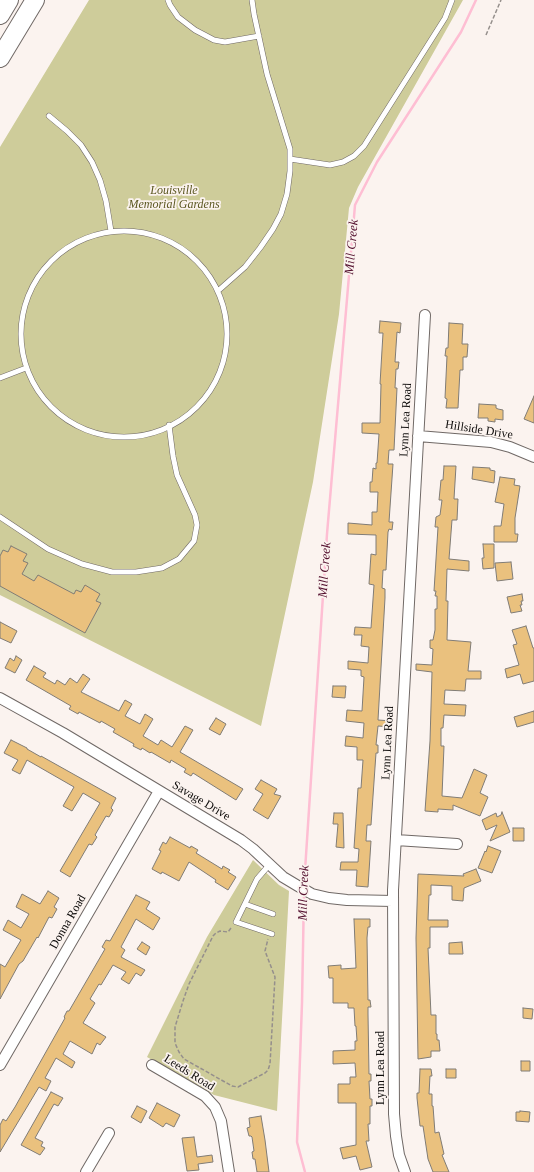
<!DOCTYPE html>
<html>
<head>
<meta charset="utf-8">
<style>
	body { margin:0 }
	canvas { display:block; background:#fbf3ef }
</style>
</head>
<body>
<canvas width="534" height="1172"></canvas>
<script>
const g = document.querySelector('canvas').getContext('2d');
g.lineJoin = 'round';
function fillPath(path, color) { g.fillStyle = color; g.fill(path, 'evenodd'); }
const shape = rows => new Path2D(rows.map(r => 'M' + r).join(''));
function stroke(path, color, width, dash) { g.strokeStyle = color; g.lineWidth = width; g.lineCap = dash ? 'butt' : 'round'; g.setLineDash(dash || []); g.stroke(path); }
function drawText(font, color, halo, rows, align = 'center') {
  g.font = font + ' "Times New Roman",serif'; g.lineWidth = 3.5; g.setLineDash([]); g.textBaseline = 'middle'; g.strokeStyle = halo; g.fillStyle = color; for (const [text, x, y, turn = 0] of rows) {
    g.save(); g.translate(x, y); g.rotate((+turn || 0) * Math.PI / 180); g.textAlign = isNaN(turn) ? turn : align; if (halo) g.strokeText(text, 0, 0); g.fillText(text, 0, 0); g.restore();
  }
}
fillPath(shape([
	[89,0,463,0,358,187,349,208,339,314,313,482,261,726,0,595,0,147],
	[253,860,279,885,289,891,277,1111,214,1095,147,1057,207,937]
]), '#cecc9a');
stroke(shape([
	[304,886,327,534,355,205,377,162,461,32,476,0],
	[304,893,302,1003,297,1142,305,1172]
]), '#febed3', 2.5);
const building = shape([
	[380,321,401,323,400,333,397,332,395,362,399,362,398,369,396,369,395,388,397,388,394,450,389,450,388,464,393,464,389,522,393,522,392,530,389,529,388,532,386,570,383,570,382,588,385,589,385,598,378,720,393,721,392,727,378,726,376,745,378,745,378,753,376,753,371,825,367,825,366,841,371,841,368,887,356,886,357,870,340,870,341,862,358,862,359,849,354,848,358,788,361,788,363,760,357,760,357,747,345,746,346,736,363,738,364,723,346,721,347,710,362,711,364,677,361,676,361,670,348,669,348,661,368,663,369,647,361,646,362,635,354,635,355,627,371,628,374,585,369,584,371,554,376,555,376,535,348,534,348,523,372,525,372,512,377,512,378,492,370,492,370,482,372,482,373,468,376,469,376,463,377,463,379,434,362,433,362,423,380,423,381,384,380,384,383,333,379,333,380,321],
	[449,323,463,324,462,344,468,344,467,357,463,357,463,370,460,370,458,408,446,408,447,399,445,398,447,356,445,356,446,348,448,348,449,323],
	[534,396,534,423,524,419,534,396],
	[479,404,496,405,496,408,498,409,503,410,503,420,495,419,495,422,488,421,488,418,478,418,479,404],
	[444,466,456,466,454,499,458,499,457,520,452,520,449,559,469,561,469,571,447,569,446,601,448,601,447,640,471,642,468,671,481,671,481,679,466,679,465,691,445,690,444,704,466,705,465,716,444,715,443,728,441,728,441,746,444,746,442,796,462,798,474,769,487,775,480,793,488,797,480,816,453,805,453,810,438,809,438,812,425,811,430,741,432,672,416,670,416,664,432,665,433,649,430,648,430,640,433,640,435,630,435,609,437,609,437,596,435,596,436,591,434,591,438,527,435,527,436,517,440,515,442,500,439,500,441,480,443,480,444,466],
	[473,467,490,468,490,470,495,471,494,483,472,479,473,467],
	[500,477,515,479,514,485,520,486,515,518,515,534,518,534,517,542,494,542,494,526,501,526,504,504,495,502,500,477],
	[483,544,494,544,494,568,483,569,482,558,484,558,483,544],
	[11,546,27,554,23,561,28,563,22,574,34,581,38,575,74,594,76,590,81,592,85,585,100,594,96,601,101,603,85,633,0,586,0,556,3,550,8,552,11,546],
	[511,562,513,579,497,581,495,563,511,562],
	[522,594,523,601,521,601,522,605,520,605,522,611,511,613,507,597,522,594],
	[0,622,17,631,11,643,0,638,0,622],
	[526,626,533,648,534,648,534,681,523,684,520,674,507,678,505,669,519,665,513,645,517,644,512,630,526,626],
	[16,656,22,660,15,673,5,668,10,658,14,661,16,656],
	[34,666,46,673,43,677,55,684,57,680,65,685,70,678,77,683,83,674,90,679,81,692,119,711,125,700,132,704,125,716,140,724,145,714,153,719,143,736,158,745,161,740,172,747,185,726,193,730,180,752,243,789,236,800,193,773,191,776,184,772,186,769,171,760,170,763,151,752,150,753,142,748,141,750,133,746,134,744,113,732,115,729,101,721,100,723,79,712,78,714,69,709,71,706,26,680,34,666],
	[333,686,346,686,345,698,332,697,333,686],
	[534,711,534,722,517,727,514,717,534,711],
	[216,718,226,724,220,735,209,729,216,718],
	[11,740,27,748,27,749,41,757,41,756,116,798,111,808,113,810,109,817,106,816,95,835,97,837,92,845,89,844,70,877,60,871,100,803,83,793,72,811,63,806,74,787,27,760,20,774,12,770,18,760,4,753,11,740],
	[261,780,277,789,274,794,281,796,268,819,253,810,263,794,255,789,261,780],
	[502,812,510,832,490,841,497,825,486,830,482,820,496,813,497,817,501,815,502,812],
	[334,813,343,813,344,848,336,847,338,824,333,824,334,813],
	[513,828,524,828,524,841,513,841,513,828],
	[170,837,190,848,191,846,198,850,196,853,222,869,223,866,230,870,228,872,236,877,228,890,215,882,216,880,189,862,179,881,162,872,161,874,152,869,161,851,159,850,163,842,166,844,170,837],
	[488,846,501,851,492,873,478,868,485,851,486,852,488,846],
	[476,869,481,881,464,888,463,901,452,900,452,886,431,885,431,895,429,895,428,920,448,920,448,927,430,927,430,948,428,948,431,1015,436,1015,436,1034,437,1034,437,1040,439,1040,440,1051,431,1051,431,1057,418,1059,416,938,418,874,464,876,463,874,476,869],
	[48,891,59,898,54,907,57,909,52,918,49,917,38,938,37,937,23,961,19,964,0,999,0,964,5,967,21,940,3,930,8,920,21,928,29,914,16,907,22,894,40,904,48,891],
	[136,895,150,902,146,909,160,918,153,930,136,919,121,947,125,950,121,957,145,970,141,976,136,973,129,984,121,979,126,972,113,965,101,985,99,984,90,999,95,1003,83,1023,106,1037,100,1045,97,1043,92,1054,70,1041,63,1054,75,1062,72,1068,56,1058,45,1078,51,1081,46,1091,39,1087,0,1152,0,1125,3,1119,6,1121,15,1107,65,1018,64,1017,67,1011,69,1011,105,949,102,947,106,940,110,941,136,895],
	[354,919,370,919,370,927,368,927,367,938,368,1000,370,1000,371,1007,368,1007,368,1014,369,1074,371,1074,371,1081,369,1081,370,1099,372,1099,372,1106,370,1106,370,1124,368,1124,369,1141,366,1141,372,1167,360,1170,356,1156,343,1159,340,1148,356,1145,356,1103,338,1103,338,1084,350,1084,350,1077,356,1077,355,1063,333,1064,333,1051,355,1050,355,1041,357,1041,356,1026,355,1026,354,1008,348,1008,348,1003,333,1003,333,978,329,978,328,966,341,965,341,969,356,968,354,919],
	[142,942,150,947,146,955,137,949,142,942],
	[462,942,463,954,449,954,449,943,462,942],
	[523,1008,533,1009,532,1019,523,1018,523,1008],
	[521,1061,530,1061,530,1071,521,1071,521,1061],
	[420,1069,431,1069,432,1076,430,1076,429,1094,432,1094,432,1106,433,1106,435,1133,439,1132,444,1154,442,1155,449,1172,433,1172,428,1159,423,1126,420,1126,417,1098,417,1093,419,1093,420,1069],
	[446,1069,456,1069,456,1078,446,1078,446,1069],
	[51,1092,63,1098,58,1106,54,1104,35,1138,43,1142,41,1146,45,1148,40,1155,21,1145,51,1092],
	[157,1103,180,1115,174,1127,166,1123,163,1127,149,1118,157,1103],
	[137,1106,147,1111,141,1123,131,1117,137,1106],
	[520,1111,530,1112,529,1122,516,1121,516,1112,520,1112,520,1111],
	[261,1116,265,1140,269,1172,257,1172,255,1159,253,1159,252,1152,254,1151,252,1137,251,1136,249,1136,247,1128,250,1127,249,1118,261,1116],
	[194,1137,197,1157,212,1155,213,1162,198,1164,199,1170,187,1171,182,1138,194,1137]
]);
fillPath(building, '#eac17e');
stroke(building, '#807c76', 1);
const service = shape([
	[168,0,170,5,178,17,195,30,214,40,225,42,259,36],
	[49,116,67,131,81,145,92,162,100,180,106,201,111,231],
	[290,159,330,165,343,162,354,156,364,146,445,18,452,0],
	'21 334a103 103 0 1 1 206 0a103 103 0 1 1-206 0Z',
	[219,290,245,267,260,248,273,229,281,214,287,194,290,171,290,149,267,74,254,14,252,0],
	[0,378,26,368],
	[0,517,48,549,82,564,112,572,136,572,162,568,179,559,194,541,197,525,195,515,177,475,173,456,169,425],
	[270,864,257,879,236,922,272,934],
	[245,904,273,914]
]);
const minor = shape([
	[418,436,491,442,510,447,534,457],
	[0,698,63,733,241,840,253,849,283,877,298,886,312,894,329,898,347,900,393,901],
	[396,840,457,844],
	[0,1065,159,791],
	[152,1065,205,1096,215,1107,221,1121,229,1172],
	[86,1172,109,1133],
	[405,1172,399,1155,396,1136,394,1114,393,890,425,315]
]);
const motorway = shape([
	[0,15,9,0],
	[0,58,35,0]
]);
stroke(service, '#706966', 6);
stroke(minor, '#706966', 12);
stroke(motorway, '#706966', 20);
stroke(shape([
	[486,35,501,0],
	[231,928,228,932,220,931,216,933,213,936,189,984,183,1001,175,1027,175,1043,179,1052,184,1059,232,1086,238,1087,265,1073,268,1070,270,1064,275,977,265,951,268,939]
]), '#958f8c', 1.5, [4, 2]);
stroke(service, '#fff', 5);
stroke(minor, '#fff', 10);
stroke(motorway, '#fff', 18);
drawText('italic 12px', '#5b5720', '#fbf3ef', [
	["Louisville",174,191],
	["Memorial Gardens",174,205]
]);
drawText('12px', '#0d0b0a', '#fbf3ef', [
	["Lynn Lea Road",406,420,-87],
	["Hillside Drive",479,430,9],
	["Lynn Lea Road",388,743,-87],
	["Savage Drive",201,801,31],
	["Donna Road",68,922,-60],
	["Lynn Lea Road",381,1068,-90],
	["Leeds Road",189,1073,32]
]);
drawText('italic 13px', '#53102e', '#fbf3ef', [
	["Mill Creek",352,247,-85],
	["Mill Creek",325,570,-86],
	["Mill Creek",304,893,-88]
]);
</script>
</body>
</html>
